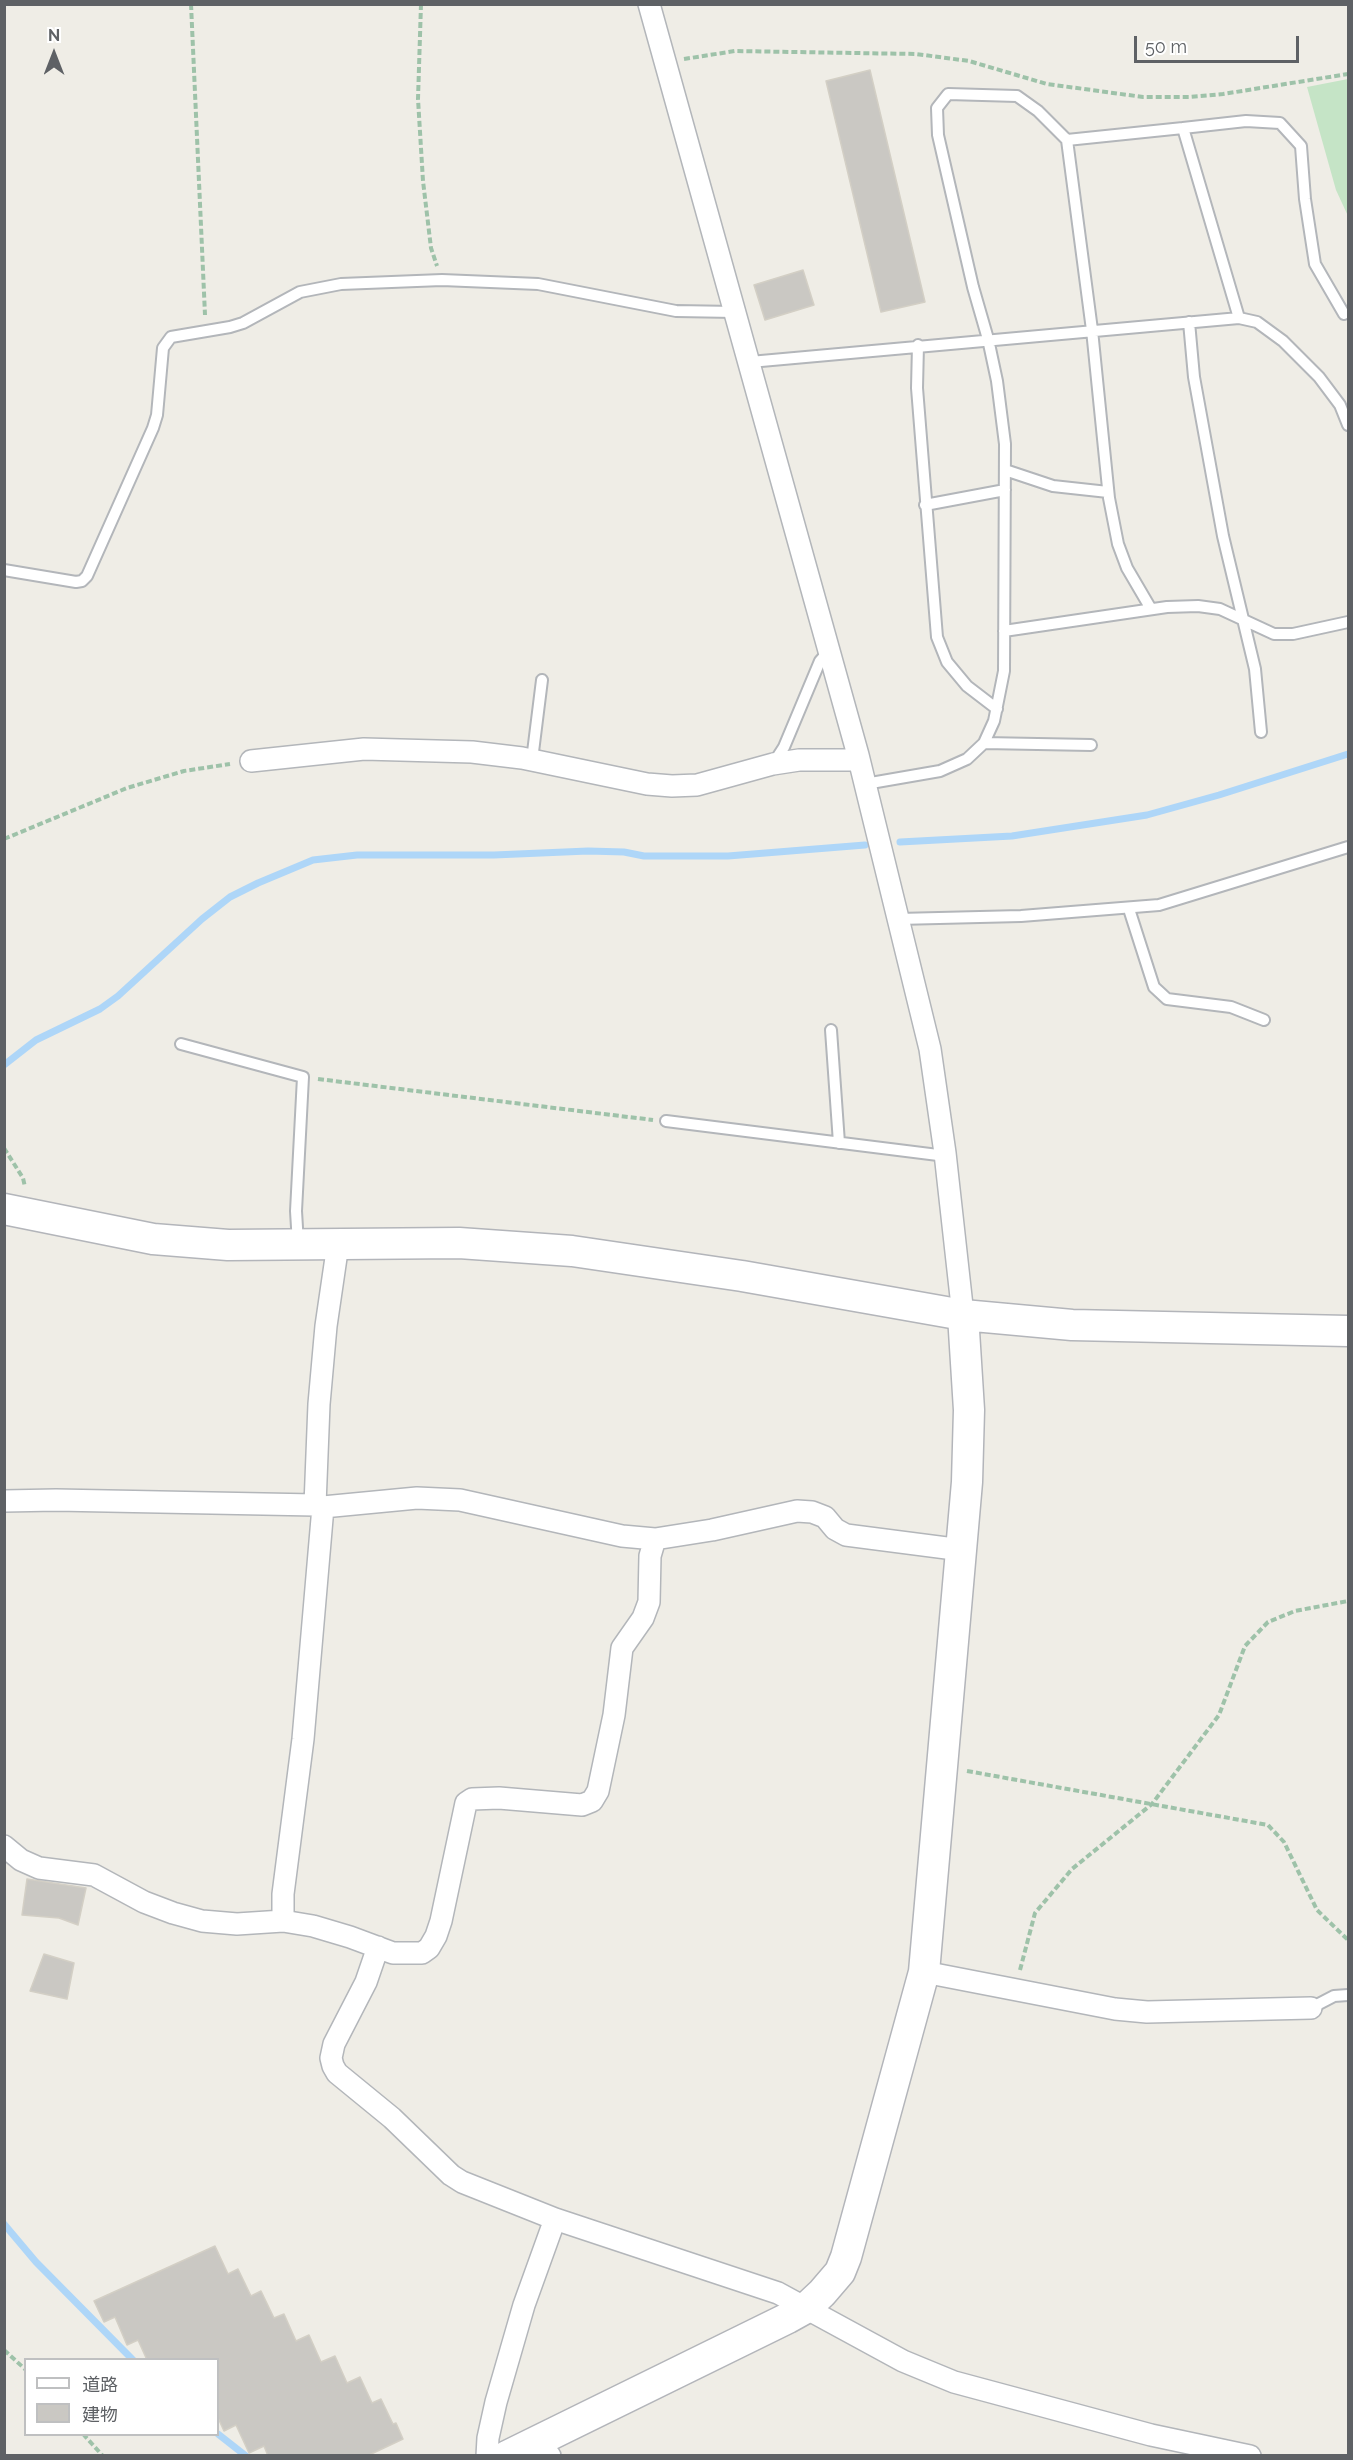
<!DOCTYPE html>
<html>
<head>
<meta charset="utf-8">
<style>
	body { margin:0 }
	#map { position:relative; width:1353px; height:2460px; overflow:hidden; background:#efede6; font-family:Raleway,"Noto Sans JP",sans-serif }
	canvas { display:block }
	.frame { position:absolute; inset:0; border:6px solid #5e6165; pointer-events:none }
	.legend { position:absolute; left:24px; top:2358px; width:195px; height:78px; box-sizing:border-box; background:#fff; border:2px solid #bfc0c1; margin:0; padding:8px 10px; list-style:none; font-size:18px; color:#5e6165 }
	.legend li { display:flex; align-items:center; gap:12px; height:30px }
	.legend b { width:30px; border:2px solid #bfc0c1 }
	.north { position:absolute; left:24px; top:24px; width:60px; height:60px; -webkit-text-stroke:4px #fff; paint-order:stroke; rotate:0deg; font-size:16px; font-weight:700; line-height:24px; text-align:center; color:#5e6165 }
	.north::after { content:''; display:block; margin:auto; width:21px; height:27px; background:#5e6165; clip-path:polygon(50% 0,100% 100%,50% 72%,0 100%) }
	.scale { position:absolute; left:1134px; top:36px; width:165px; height:27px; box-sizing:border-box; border:3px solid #5e6165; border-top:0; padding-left:8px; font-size:18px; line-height:21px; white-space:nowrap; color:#5e6165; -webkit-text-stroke:4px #fff; paint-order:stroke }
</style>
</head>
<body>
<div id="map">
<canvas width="1353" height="2460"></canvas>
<div class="frame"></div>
<ul class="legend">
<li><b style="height:8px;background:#fff"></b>道路</li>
<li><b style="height:16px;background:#cac8c3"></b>建物</li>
</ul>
<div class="north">N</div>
<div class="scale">50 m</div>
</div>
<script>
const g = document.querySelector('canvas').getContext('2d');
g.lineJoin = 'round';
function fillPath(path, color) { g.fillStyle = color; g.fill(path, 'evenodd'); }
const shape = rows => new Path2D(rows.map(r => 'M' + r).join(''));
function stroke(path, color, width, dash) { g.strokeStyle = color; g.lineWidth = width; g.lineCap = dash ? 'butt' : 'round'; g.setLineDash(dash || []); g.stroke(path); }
fillPath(shape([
	[1348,79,1348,216,1336,190,1307,87]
]), '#c5e4c6');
stroke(shape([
	[900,842,1012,836,1147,815,1219,795,1348,754],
	[4,1065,36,1040,100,1009,118,996,202,919,230,897,258,883,313,860,357,855,494,855,588,851,624,852,644,856,728,856,865,845],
	[4,2224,36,2262,133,2360],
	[218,2434,246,2456]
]), '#aed6f8', 7);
const building = shape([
	[870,70,925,302,881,312,826,81,870,70],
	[803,270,814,305,765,320,754,285,803,270],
	[27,1879,86,1888,78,1925,59,1918,22,1915,27,1879],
	[44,1954,74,1963,67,1999,30,1991,44,1954],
	[215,2246,228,2274,238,2269,251,2296,261,2291,274,2318,284,2314,296,2341,309,2335,321,2362,335,2356,347,2383,360,2377,372,2403,381,2399,393,2424,396,2423,403,2439,367,2456,268,2456,264,2446,249,2453,236,2425,224,2431,218,2418,218,2360,147,2360,138,2340,127,2345,115,2317,104,2322,94,2301,215,2246]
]);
fillPath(building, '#cac8c3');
stroke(building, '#d3cfc5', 1.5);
const lane = shape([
	[1239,318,1183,128,1246,121,1280,123,1301,146,1305,199,1315,264,1344,314],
	[1189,322,1194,377,1223,536,1255,669,1261,732],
	[918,345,917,388,937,637,947,662,967,686,997,709],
	[750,362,1239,318,1257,322,1283,341,1319,377,1340,405,1348,425],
	[1005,470,1053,486,1108,492],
	[925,505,1005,490],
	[4,570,76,582,82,581,87,576,153,428,157,415,163,348,171,337,230,327,243,323,300,292,341,284,442,280,538,284,676,311,735,312],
	[1151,609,1127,568,1118,544,1109,498,1092,330,1067,140,1183,128],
	[1004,631,1167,607,1198,606,1220,609,1274,634,1293,634,1348,622],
	[984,743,1091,745],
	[532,760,542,680],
	[773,764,784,747,820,661,829,651],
	[865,784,940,771,967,759,984,743,994,721,1004,671,1005,444,997,381,988,339,973,287,938,135,937,108,948,94,1017,96,1038,111,1067,140],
	[1129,909,1154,987,1167,999,1231,1007,1264,1020],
	[898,919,1021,916,1159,905,1348,847],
	[831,1030,839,1143],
	[181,1044,303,1077,296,1211,298,1244],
	[666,1121,946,1156],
	[1311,2008,1334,1996,1348,1995]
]);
const street = shape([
	[649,4,858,755,930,1049,945,1153,963,1315],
	[251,761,364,749,472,752,522,758,647,784,672,786,697,785,773,764,799,760,859,760],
	[4,1501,56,1500,315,1505,323,1507,417,1498,460,1500,622,1536,655,1539,712,1530,797,1511,812,1512,825,1517,835,1529,846,1535,962,1550],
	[315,1505,319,1404,326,1326,338,1244],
	[4,1846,21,1860,39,1868,94,1875,144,1902,173,1913,202,1921,237,1924,283,1921,313,1926,350,1937,393,1953,422,1953,429,1948,436,1936,441,1921,466,1803,472,1799,499,1798,582,1805,592,1801,598,1791,614,1715,622,1648,643,1618,649,1602,650,1556,655,1539],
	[283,1921,283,1894,303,1739,323,1507],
	[378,1947,366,1982,334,2044,331,2058,333,2066,337,2073,392,2118,451,2175,462,2182,555,2219,778,2293,903,2361,954,2382,1151,2435,1250,2456],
	[924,1972,1115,2009,1147,2012,1311,2008],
	[536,2439,550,2456],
	[487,2456,488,2438,496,2402,524,2305,555,2219]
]);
const secondary = shape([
	[4,1209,153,1239,228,1245,459,1243,572,1251,742,1276,963,1315,1072,1325,1348,1331],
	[507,2456,788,2318,806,2308,822,2293,840,2272,846,2257,924,1972,967,1482,969,1410,963,1315]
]);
stroke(lane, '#b3b6ba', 14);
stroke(street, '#b3b6ba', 24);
stroke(secondary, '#b3b5ba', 33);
stroke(shape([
	[191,4,205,315],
	[421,4,418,99,423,181,431,248,437,266],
	[684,59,735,51,916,54,969,61,1047,84,1143,97,1189,97,1223,94,1348,74],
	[4,839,127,788,184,771,230,764],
	[318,1079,653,1120],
	[4,1148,23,1178,25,1187],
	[967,1771,1268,1825,1284,1842,1317,1910,1348,1940],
	[1020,1970,1035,1913,1072,1869,1152,1804,1219,1715,1245,1646,1268,1622,1295,1611,1348,1601],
	[4,2350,26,2370],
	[83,2434,103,2456]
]), '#9ec2a9', 4, [6, 3]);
stroke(lane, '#fff', 10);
stroke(street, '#fff', 21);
stroke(secondary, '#fff', 30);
</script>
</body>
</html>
